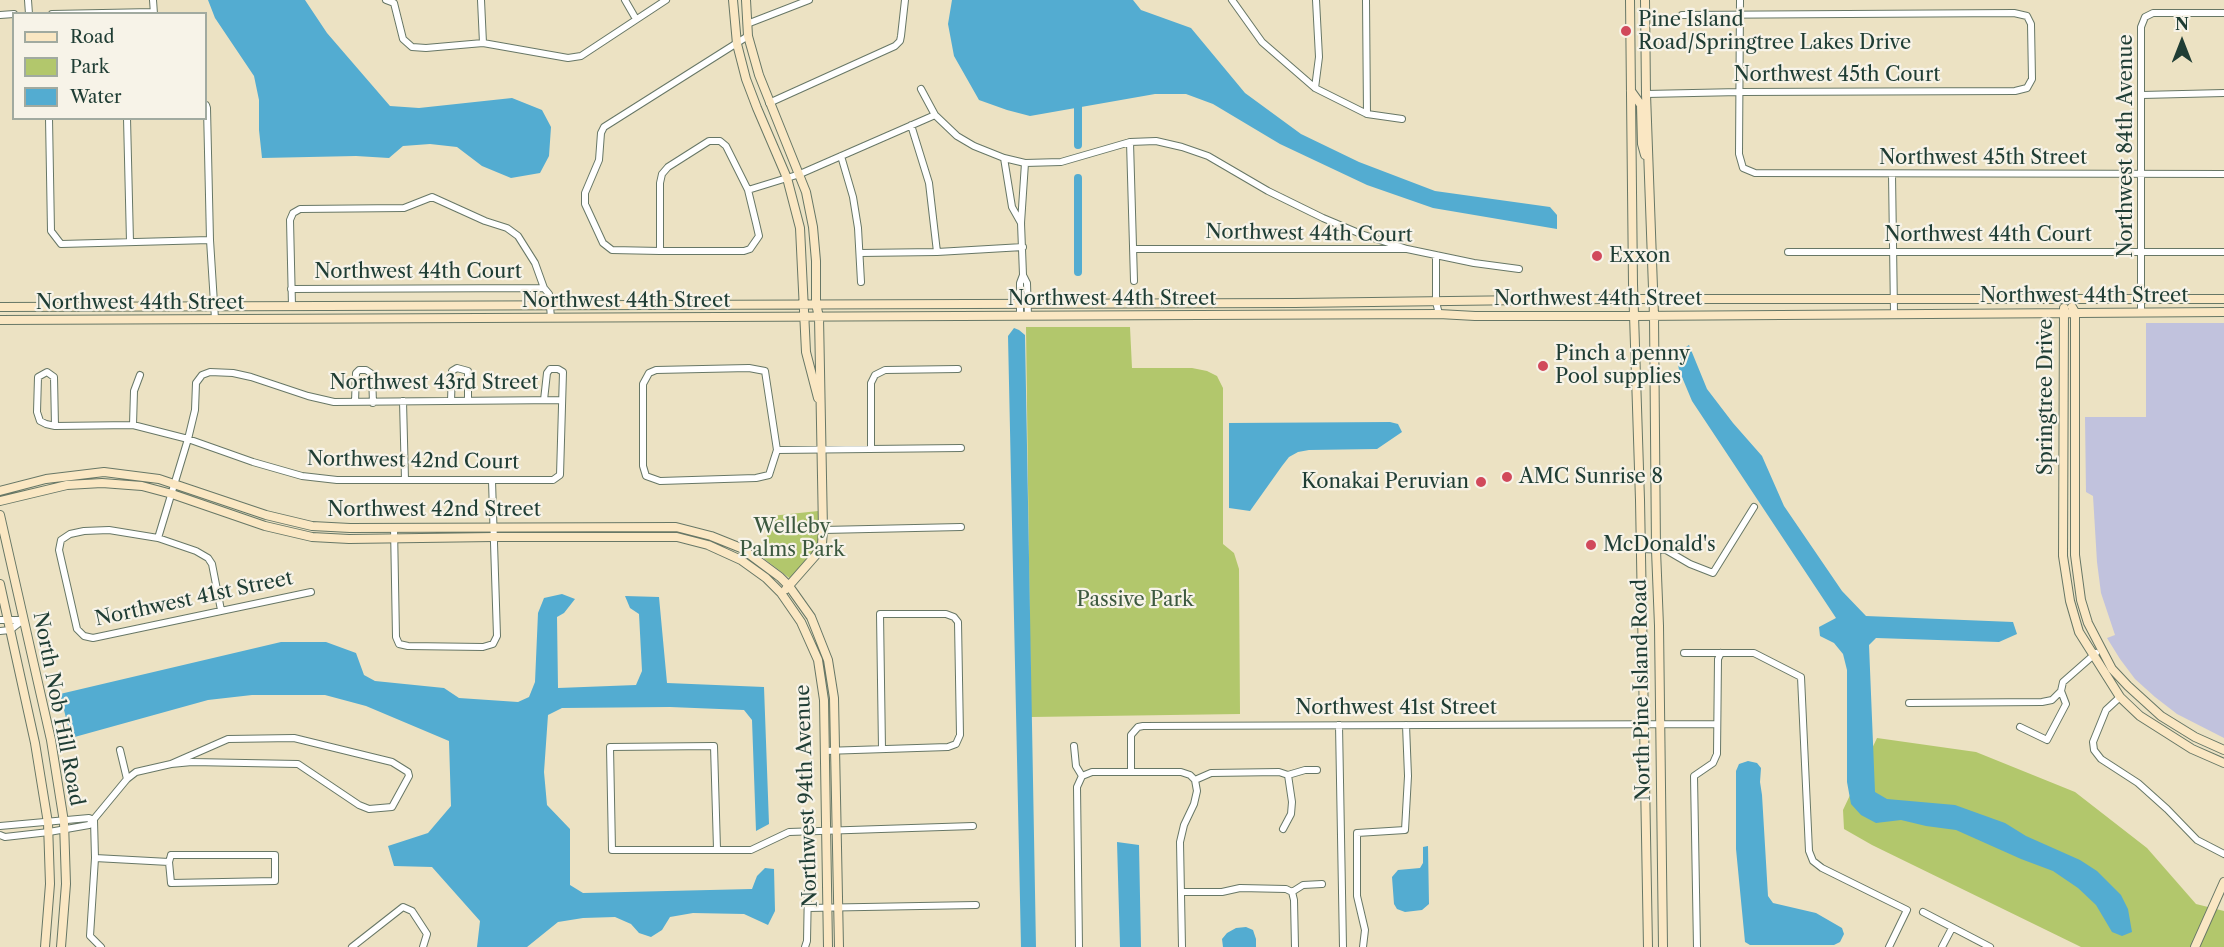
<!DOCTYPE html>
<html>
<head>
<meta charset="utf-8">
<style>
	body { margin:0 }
	#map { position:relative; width:2224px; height:947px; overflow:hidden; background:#ece2c3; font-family:"Libre Caslon Text",serif }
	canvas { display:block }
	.legend { position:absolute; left:12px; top:12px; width:195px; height:108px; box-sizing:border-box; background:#f7f3e8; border:2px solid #a1aaa0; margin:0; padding:8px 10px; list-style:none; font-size:18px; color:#1f3d34 }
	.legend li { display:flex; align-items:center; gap:12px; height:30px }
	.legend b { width:30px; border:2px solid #a1aaa0 }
	.north { position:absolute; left:2152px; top:12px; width:60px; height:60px; -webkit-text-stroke:4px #f7f3e8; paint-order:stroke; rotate:0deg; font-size:16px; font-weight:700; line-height:24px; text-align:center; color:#1f3d34 }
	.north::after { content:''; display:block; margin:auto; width:21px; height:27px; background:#1f3d34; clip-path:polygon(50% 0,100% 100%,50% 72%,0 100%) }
</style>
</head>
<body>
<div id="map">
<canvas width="2224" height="947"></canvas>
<ul class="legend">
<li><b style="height:8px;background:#fae7c3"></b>Road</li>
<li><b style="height:16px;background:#b2c76c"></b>Park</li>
<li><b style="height:16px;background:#53acd1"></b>Water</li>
</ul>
<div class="north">N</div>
</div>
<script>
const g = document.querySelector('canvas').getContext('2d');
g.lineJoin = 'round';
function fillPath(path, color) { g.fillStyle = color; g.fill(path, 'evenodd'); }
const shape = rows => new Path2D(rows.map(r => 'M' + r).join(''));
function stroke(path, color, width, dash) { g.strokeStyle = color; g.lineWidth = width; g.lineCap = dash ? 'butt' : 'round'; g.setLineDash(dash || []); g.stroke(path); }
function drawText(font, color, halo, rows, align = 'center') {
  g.font = font + ' "Libre Caslon Text",serif'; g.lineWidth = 4.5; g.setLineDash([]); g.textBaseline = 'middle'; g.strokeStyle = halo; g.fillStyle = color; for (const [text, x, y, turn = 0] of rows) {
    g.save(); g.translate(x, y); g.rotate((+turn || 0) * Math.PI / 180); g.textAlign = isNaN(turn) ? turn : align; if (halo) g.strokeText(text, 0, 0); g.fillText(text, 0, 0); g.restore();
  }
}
fillPath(shape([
	[2146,323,2224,323,2224,738,2177,714,2155,697,2135,679,2120,659,2107,638,2115,635,2101,593,2097,562,2093,496,2086,492,2085,417,2146,417]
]), '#c1c2dd');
fillPath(shape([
	[1026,327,1130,327,1132,368,1192,368,1207,371,1217,376,1223,388,1223,544,1234,553,1239,569,1240,714,1031,717],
	[818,511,820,537,812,556,792,580,763,558,771,516],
	[1877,738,1976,752,2075,792,2147,848,2196,904,2224,911,2224,947,2081,947,1872,845,1844,829,1843,810]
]), '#b2c76c');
fillPath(shape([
	[208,0,305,0,327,33,390,106,419,108,512,98,542,110,551,127,549,156,540,173,511,178,482,166,457,147,430,144,403,146,389,158,356,156,262,158,259,130,259,100,254,76,215,18],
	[952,0,1133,0,1141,10,1191,28,1245,93,1301,134,1359,162,1435,191,1550,207,1557,215,1557,229,1433,208,1367,185,1280,144,1213,104,1186,94,1155,94,1030,116,1007,110,979,100,954,56,948,24],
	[1014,328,1019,330,1025,335,1036,947,1021,947,1008,336],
	[1689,345,1707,389,1733,423,1762,456,1784,506,1842,591,1866,616,2013,622,2017,634,1999,642,1876,638,1869,645,1875,792,1887,799,1955,805,2005,823,2026,836,2080,860,2097,871,2121,895,2128,909,2132,932,2122,936,2112,932,2096,905,2078,888,2053,871,2021,859,1956,830,1926,826,1901,820,1876,823,1861,815,1851,804,1847,782,1847,670,1843,654,1834,643,1820,636,1819,627,1836,618,1692,401,1679,370,1676,353],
	[1390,422,1398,424,1402,432,1377,449,1309,450,1298,452,1289,457,1282,466,1250,511,1229,508,1229,423],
	[562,594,575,599,564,613,557,617,558,688,636,685,642,671,639,614,630,608,625,596,659,597,667,683,764,687,769,824,756,831,752,720,744,710,670,707,562,708,548,715,544,772,547,805,570,829,570,885,583,893,752,889,757,876,765,868,774,869,775,911,768,925,744,914,693,913,670,917,662,930,651,937,639,933,631,924,615,917,583,918,558,922,527,947,477,947,480,921,432,867,394,866,388,846,428,833,451,806,449,741,366,706,325,695,252,695,208,700,71,738,60,694,281,642,326,642,356,653,364,675,375,681,444,688,459,698,518,702,529,697,535,682,538,613,544,598],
	[1748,761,1757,763,1761,768,1760,782,1762,795,1768,896,1773,903,1816,913,1842,928,1844,934,1840,942,1834,945,1750,945,1745,942,1736,849,1736,771,1739,764],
	[1117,842,1139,845,1141,947,1120,947],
	[1428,846,1429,904,1422,910,1405,912,1397,909,1394,904,1392,877,1398,870,1420,868,1423,863,1423,847],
	[1246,927,1253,930,1256,939,1256,947,1223,947,1222,939,1227,933,1236,928]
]), '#53acd1');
stroke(shape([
	[1078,106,1078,145],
	[1078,178,1078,272]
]), '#53acd1', 8);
const street = shape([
	[28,0,29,14],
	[153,0,154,14],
	[386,0,394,3,403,39,412,47,426,48,483,43,568,58,581,56,666,0],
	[481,0,483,43],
	[625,0,636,19],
	[1232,0,1262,42,1315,88,1367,114,1402,119],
	[1366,0,1367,114],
	[1740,0,1739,154,1743,168,1755,173,2224,174],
	[52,14,153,12],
	[0,15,14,14],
	[747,24,809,0],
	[1315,88,1319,57,1316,0],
	[921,89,935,115,957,136,974,146,1004,158,1025,163,1061,162,1130,142,1156,141,1182,147,1208,156,1268,191,1323,218,1361,234,1407,249],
	[1646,94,1740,92,2015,91,2027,88,2032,79,2031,24,2027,16,2014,13,1682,15],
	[2142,95,2224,93],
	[769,103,895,46,900,41,901,36,905,0],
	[206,105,207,108,210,240,215,319],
	[49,118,51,231,61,244,210,240],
	[127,118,130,242],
	[911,125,929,183,937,252],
	[1130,142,1134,281],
	[841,156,853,197,858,228,861,282],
	[1004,158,1012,207,1021,223],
	[1892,174,1894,313],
	[748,190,800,174,935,115],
	[1133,249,1407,249,1474,263,1519,269],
	[660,251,660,183,662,174,668,167,709,141,720,141,726,146,748,190,756,223,759,236,750,249,744,251,660,251,612,250,603,243,585,204,585,193,599,160,601,133,604,127,748,36],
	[1788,252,2224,252],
	[860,253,937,252,1023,247],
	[1436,255,1436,302,1439,314],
	[1023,275,1027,283,1028,316],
	[291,289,544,288],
	[292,306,290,220,293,213,300,209,404,208,432,197,485,221,507,228,518,236,535,263,544,288,549,294,551,318],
	[2141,312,2141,27,2145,17,2153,13,2224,13],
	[1020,316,1020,283,1023,275,1021,223,1025,163],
	[403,401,405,480],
	[451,401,452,371,457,368,468,371,468,401],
	[355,402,356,373,359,370,366,370,372,374,373,403],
	[133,425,134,391,140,375],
	[55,426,54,377,47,372,38,377,37,412,40,421,46,424,55,426,133,425,188,439,253,462,302,476,337,480,553,480,560,475,563,372,558,369,550,369,547,373,544,400],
	[871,449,871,383,875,375,885,370,958,369],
	[777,450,765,371,749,368,656,370,649,373,643,384,643,466,646,476,660,481,756,478,769,475,777,450,961,448],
	[394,527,396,637,399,644,408,646,483,647,493,644,497,636,492,481],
	[823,530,961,527],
	[158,538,188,439,195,410,196,383,202,375,210,372,233,373,251,377,308,396,334,402,562,400],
	[1641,549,1666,550,1690,564,1713,573,1754,507],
	[221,610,212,564,208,558,196,551,158,538,109,530,84,531,70,534,61,540,59,550,77,629,84,636,93,638,311,592],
	[0,620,23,620],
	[0,631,10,630,23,620],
	[1684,653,1754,653,1801,677,1809,851,1813,861,1822,868,1907,910,1889,947],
	[2120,697,2106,710,2093,742,2094,750,2101,759,2138,783,2167,809,2197,840,2224,854],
	[1909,703,2042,702,2052,700,2061,691],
	[1339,725,1343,947],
	[2020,727,2047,740,2066,704,2061,691,2063,682,2096,653],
	[1074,746,1076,766,1082,776,1077,787,1079,947],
	[120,750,127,779],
	[824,751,948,747,956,744,960,735,958,622,954,617,946,614,880,614,882,749],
	[1131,772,1131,735,1138,727,1143,726,1716,724],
	[1288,775,1305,770,1317,770],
	[1082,776,1092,772,1181,772,1190,775,1195,780],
	[1195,780,1211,773,1279,772,1288,775,1292,802,1291,814,1283,829],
	[94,820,95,858,90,936,101,947],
	[0,826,89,818,94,820],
	[0,835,5,837,49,832,89,825,127,779,136,772,171,764,192,762,298,764,359,805,369,809,392,807,409,776,408,772,392,762,294,738,228,739,171,764],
	[717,849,714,746,610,747,612,850,751,850,789,832,973,826],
	[171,855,275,855,275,881,171,883,169,862,171,855],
	[95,858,169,862],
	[1181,892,1222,892,1240,888,1286,889,1292,892],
	[1292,892,1294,900,1295,947],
	[1292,892,1303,885,1322,884],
	[808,908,976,905],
	[1923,912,1990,947],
	[352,947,403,907,412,911,427,934,423,947],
	[805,947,807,941,808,887],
	[1182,947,1180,842,1184,825,1194,804,1197,791,1195,780],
	[1363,947,1365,930,1357,896,1357,833,1405,830,1408,776,1406,725],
	[1697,947,1694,776,1713,763,1717,754,1718,659,1721,653],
	[1942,947,1952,928]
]);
const secondary = shape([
	[733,0,737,44,746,79,757,108,787,178,800,228,806,352,818,398],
	[746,0,748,36,759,75,806,192,813,227,816,261,816,304,819,317,823,530,822,544,815,556,786,589],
	[1630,0,1633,284,1640,500,1648,947],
	[1645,0,1646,94,1654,316,1656,550,1659,626,1663,947],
	[1631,91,1641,105,1642,144,1645,155],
	[0,307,1294,303,1605,299,2224,299],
	[2072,307,2075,312,2075,555,2081,600,2088,623,2112,669,2128,686,2161,716,2195,737,2224,750],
	[2064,308,2063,556,2070,601,2079,632,2120,697,2140,716,2192,749,2224,763],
	[0,320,1439,314,1475,316,1634,316,2224,312],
	[0,491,46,479,104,472,159,479,266,515,312,526,350,528,676,527,711,536,741,548,780,577,789,586,811,617,828,660,834,698,839,947],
	[0,501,67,485,102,483,142,486,172,494,265,526,312,537,349,539,493,537,677,537,708,545,741,560,766,578,781,593,801,622,818,660,824,700,828,947],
	[0,515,51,740,64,822,66,884,61,947],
	[0,584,35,743,48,823,50,884,45,947],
	[2195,947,2224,882]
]);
stroke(street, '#677766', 8);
stroke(secondary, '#677766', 10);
stroke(street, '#fff', 6);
stroke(secondary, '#fae7c3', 8);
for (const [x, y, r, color] of [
	[1626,31,6,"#d1495b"],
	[1597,256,6,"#d1495b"],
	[1543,366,6,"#d1495b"],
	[1507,477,6,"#d1495b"],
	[1481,482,6,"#d1495b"],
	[1591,545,6,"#d1495b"]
]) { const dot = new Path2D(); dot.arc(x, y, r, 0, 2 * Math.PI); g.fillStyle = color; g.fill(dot); stroke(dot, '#f7f3e8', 2); }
drawText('20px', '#1f3d34', '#f7f3e8', [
	["Pine Island",1638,20],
	["Road/Springtree Lakes Drive",1638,43],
	["Exxon",1609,256],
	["Pinch a penny",1555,354],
	["Pool supplies",1555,377],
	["AMC Sunrise 8",1519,477],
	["Konakai Peruvian",1469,482,"right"],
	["McDonald's",1603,545]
], 'left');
drawText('20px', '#1f3d34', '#f7f3e8', [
	["Northwest 45th Court",1837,75],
	["Northwest 84th Avenue",2126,146,-90],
	["Northwest 45th Street",1983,158],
	["Northwest 44th Court",1309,234,1],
	["Northwest 44th Court",1988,235],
	["Northwest 44th Court",418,272],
	["Northwest 44th Street",2084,296],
	["Northwest 44th Street",1112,299],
	["Northwest 44th Street",1598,299],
	["Northwest 44th Street",626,301],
	["Northwest 44th Street",140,303],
	["Northwest 43rd Street",434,383],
	["Springtree Drive",2046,397,-90],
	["Northwest 42nd Court",413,461,1],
	["Northwest 42nd Street",434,510],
	["Northwest 41st Street",194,599,-12],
	["North Pine Island Road",1642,690,-91],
	["Northwest 41st Street",1396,708],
	["North Nob Hill Road",58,709,79],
	["Northwest 94th Avenue",807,796,-92]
]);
drawText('20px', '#3c593f', '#f7f3e8', [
	["Welleby",792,527],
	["Palms Park",792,550],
	["Passive Park",1135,600]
]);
</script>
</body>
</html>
